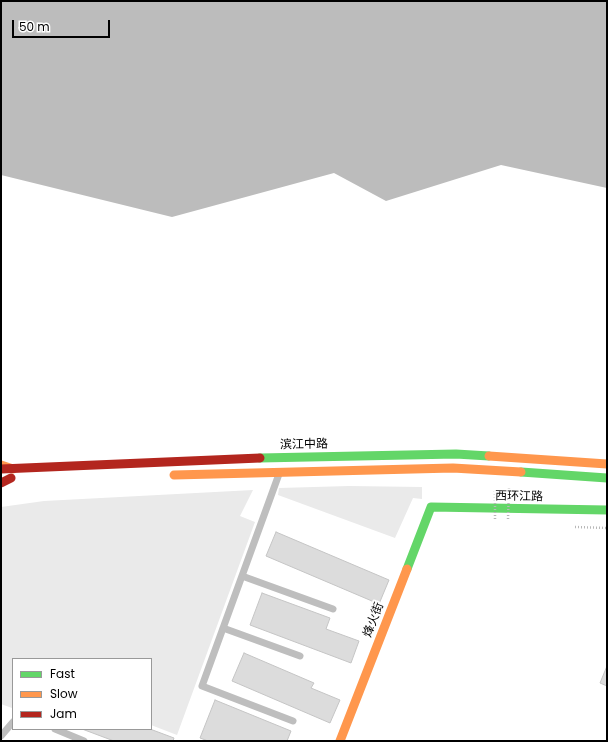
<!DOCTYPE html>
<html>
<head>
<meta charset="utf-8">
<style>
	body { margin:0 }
	#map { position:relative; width:608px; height:742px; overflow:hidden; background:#fff; font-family:Poppins,sans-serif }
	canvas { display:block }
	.frame { position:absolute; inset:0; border:2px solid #000; pointer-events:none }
	.legend { position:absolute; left:12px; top:658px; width:140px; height:72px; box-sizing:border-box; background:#fff; border:1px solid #999; margin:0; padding:5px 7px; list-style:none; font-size:12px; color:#000 }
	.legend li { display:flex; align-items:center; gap:8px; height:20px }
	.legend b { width:20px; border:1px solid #999 }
	.scale { position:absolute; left:12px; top:20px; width:98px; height:18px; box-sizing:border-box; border:2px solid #000; border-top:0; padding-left:5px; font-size:12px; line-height:14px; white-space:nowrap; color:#000; -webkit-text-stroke:3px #fff; paint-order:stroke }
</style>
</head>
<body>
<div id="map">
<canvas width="608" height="742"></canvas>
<div class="frame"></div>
<ul class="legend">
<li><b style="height:5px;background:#63d668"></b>Fast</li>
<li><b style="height:5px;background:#ff974d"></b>Slow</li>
<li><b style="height:5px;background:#b3261e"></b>Jam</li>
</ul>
<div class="scale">50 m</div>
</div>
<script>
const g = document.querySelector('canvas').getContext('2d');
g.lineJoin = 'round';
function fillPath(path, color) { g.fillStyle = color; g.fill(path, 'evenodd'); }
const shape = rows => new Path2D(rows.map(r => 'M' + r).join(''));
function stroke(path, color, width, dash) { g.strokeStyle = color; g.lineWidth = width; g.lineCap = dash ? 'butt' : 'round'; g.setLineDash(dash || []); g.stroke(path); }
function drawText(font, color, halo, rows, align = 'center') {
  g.font = font + ' Poppins,"Noto Sans SC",sans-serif'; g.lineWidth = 4; g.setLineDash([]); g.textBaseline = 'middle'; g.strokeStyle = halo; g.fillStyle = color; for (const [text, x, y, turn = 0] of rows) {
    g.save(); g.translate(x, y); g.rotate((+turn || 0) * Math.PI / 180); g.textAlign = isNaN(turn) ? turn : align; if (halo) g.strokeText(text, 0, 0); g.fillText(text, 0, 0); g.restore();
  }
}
fillPath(shape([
	[349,486,422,487,422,499,413,498,395,538,278,495,279,488],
	[253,490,240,516,255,522,177,735,151,725,151,659,13,659,13,705,12,708,1,704,1,507,44,501]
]), '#eaeaea');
fillPath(shape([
	[1,1,607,1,607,188,501,165,386,201,334,173,172,217,1,175]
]), '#bcbcbc');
const building = shape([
	[276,532,389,580,379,604,266,556,276,532],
	[262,593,330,618,326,629,359,641,351,663,250,625,262,593],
	[244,653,314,683,311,688,340,700,330,723,232,681,244,653],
	[607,666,607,686,600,683,607,666],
	[215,700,291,731,287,741,208,741,200,738,215,700],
	[82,729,150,729,174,738,173,741,114,741,82,729]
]);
fillPath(building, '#dcdcdc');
stroke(building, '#c5c5c5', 1);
stroke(shape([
	[575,527,607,528]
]), '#b8b8b8', 2.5, [1, 2]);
stroke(shape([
	[279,474,202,686,293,721],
	[242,576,333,609],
	[223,628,300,656],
	[55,729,84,741],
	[1,736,13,722]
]), '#bebebe', 7);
stroke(shape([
	[260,458,456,454,489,456],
	[521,472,607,478],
	[407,569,431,507,607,510]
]), '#63d668', 9);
stroke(shape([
	[489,456,607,464],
	[1,465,13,469],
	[174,475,453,468,521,472],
	[340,741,407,569]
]), '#ff974d', 9);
stroke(shape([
	[1,469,260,458],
	[1,483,11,478]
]), '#b3261e', 9);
stroke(shape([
	[495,519,495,490],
	[508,519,509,487]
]), '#b8b8b8', 2.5, [1, 2]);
drawText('12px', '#000', '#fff', [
	["滨江中路",304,445,-1],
	["西环江路",519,497,1],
	["烽火街",374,620,-69]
]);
</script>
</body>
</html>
